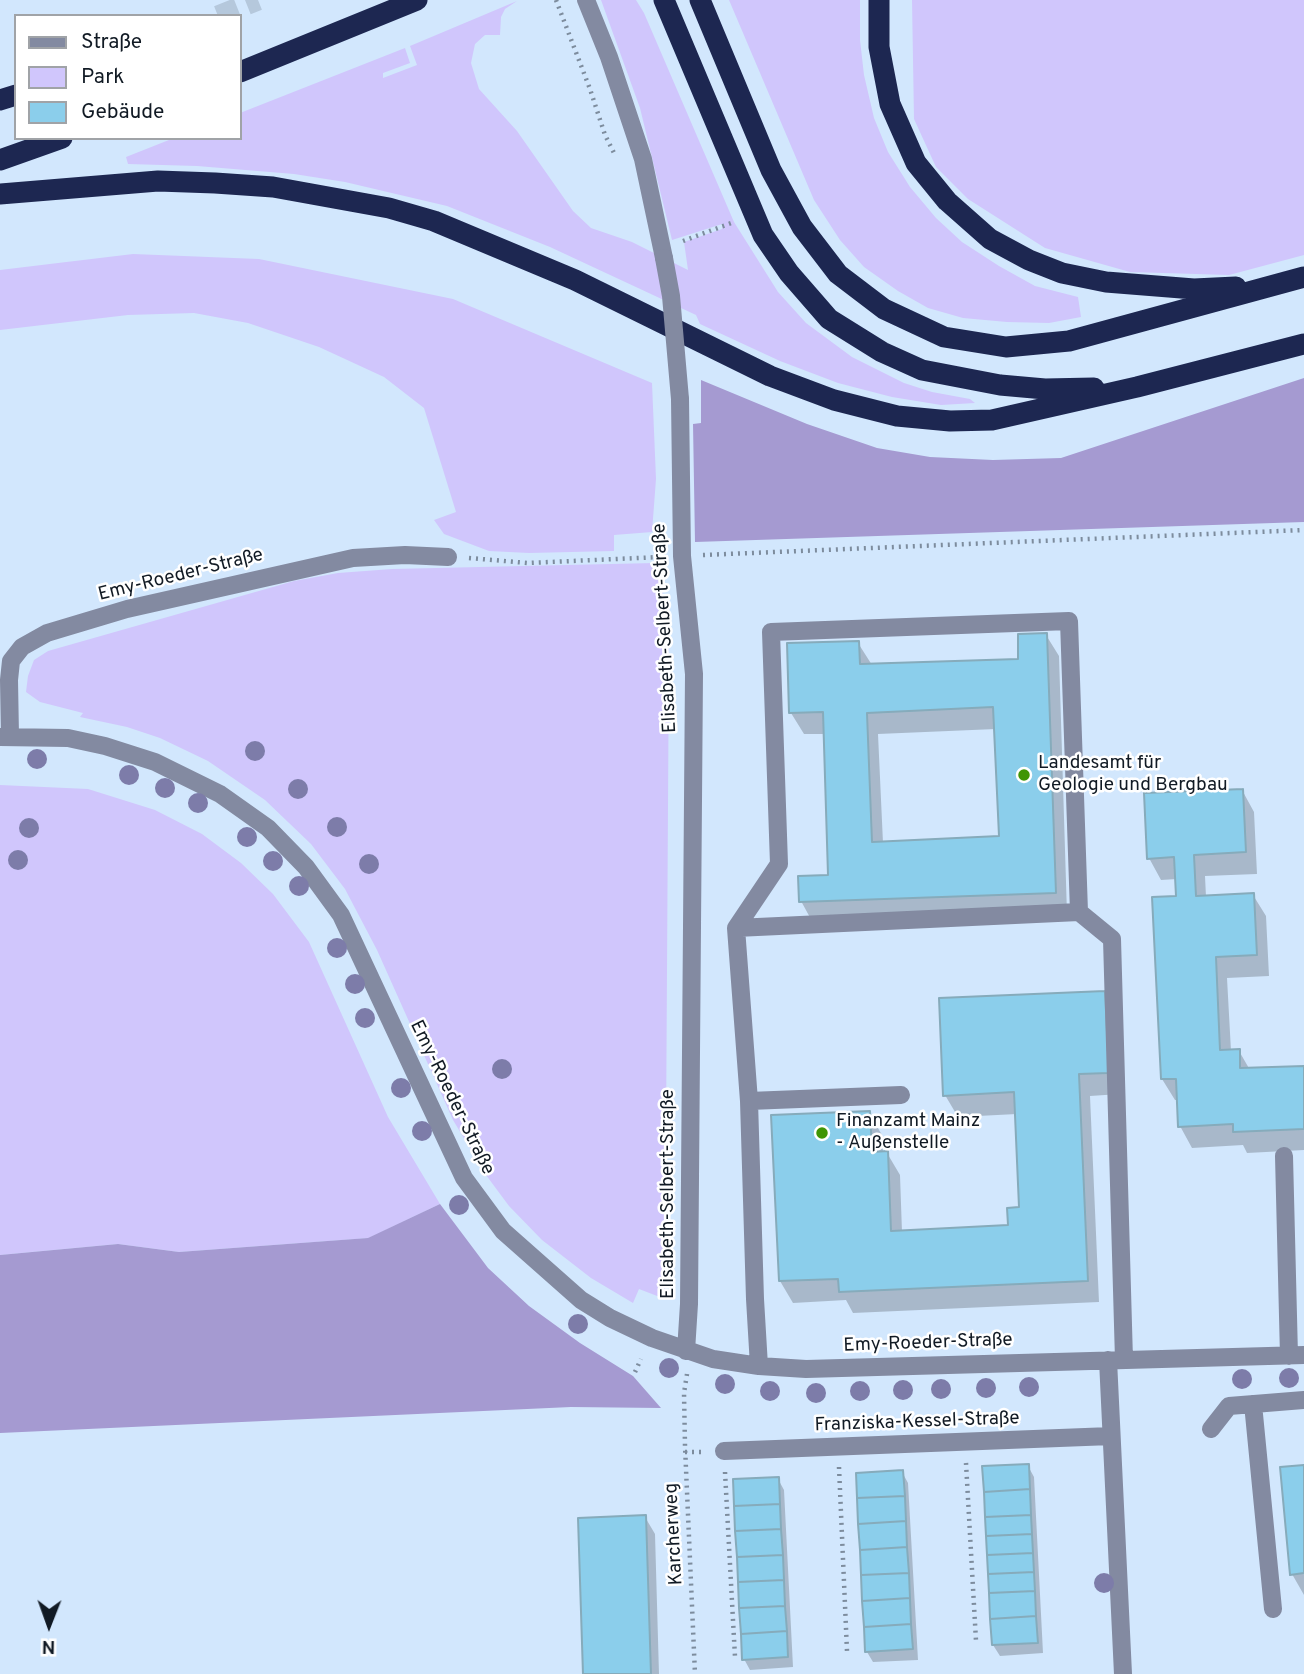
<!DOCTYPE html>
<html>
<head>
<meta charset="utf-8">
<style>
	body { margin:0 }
	#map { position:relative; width:1304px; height:1674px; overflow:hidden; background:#d2e7fd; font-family:Overpass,sans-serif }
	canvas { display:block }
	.legend { position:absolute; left:14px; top:14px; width:228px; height:126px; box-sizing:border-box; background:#fff; border:2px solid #a0a3a7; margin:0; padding:9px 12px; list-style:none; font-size:21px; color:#111a24 }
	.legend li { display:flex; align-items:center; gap:14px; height:35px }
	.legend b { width:35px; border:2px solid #a0a3a7 }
	.north { position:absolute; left:14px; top:1590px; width:70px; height:70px; -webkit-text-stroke:5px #fff; paint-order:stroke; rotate:181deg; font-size:19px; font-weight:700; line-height:28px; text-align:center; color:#111a24 }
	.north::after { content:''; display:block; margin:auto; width:24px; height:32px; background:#111a24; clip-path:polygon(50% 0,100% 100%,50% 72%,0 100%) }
</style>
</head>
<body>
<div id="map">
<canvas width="1304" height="1674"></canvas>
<ul class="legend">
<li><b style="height:9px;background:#838aa1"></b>Straße</li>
<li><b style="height:19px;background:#d0c6fc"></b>Park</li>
<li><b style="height:19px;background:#8bceeb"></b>Gebäude</li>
</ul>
<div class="north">N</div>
</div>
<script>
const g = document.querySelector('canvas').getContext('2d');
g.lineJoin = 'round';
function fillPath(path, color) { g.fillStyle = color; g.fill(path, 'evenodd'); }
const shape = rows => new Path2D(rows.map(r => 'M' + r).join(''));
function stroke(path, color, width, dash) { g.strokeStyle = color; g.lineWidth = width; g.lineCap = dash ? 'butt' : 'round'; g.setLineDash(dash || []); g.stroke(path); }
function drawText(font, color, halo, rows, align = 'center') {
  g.font = font + ' Overpass,sans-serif'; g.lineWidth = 5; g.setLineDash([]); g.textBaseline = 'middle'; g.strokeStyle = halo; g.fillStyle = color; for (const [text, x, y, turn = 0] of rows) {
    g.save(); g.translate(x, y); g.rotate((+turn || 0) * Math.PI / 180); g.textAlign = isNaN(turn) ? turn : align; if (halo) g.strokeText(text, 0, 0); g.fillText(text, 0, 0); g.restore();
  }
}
fillPath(shape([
	[601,0,636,0,644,13,734,222,778,292,806,323,852,357,904,383,932,392,970,399,975,403,941,405,892,397,838,383,780,361,700,324,696,315,550,247,447,206,345,182,294,174,197,166,128,164,126,157,174,138,240,138,240,113,405,48,410,63,383,73,383,78,417,65,410,46,517,1,505,9,501,17,500,35,485,35,475,44,471,63,479,89,517,131,573,211,591,228,632,242,688,270,684,242,722,229,722,224,672,240,640,108],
	[729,0,860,0,860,40,864,75,874,118,888,152,910,187,936,218,962,242,999,266,1035,286,1078,297,1081,317,1049,323,1007,322,963,318,928,308,898,291,864,267,840,240,814,200],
	[912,0,1304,0,1304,255,1229,275,1130,272,1045,248,968,199,936,167,914,119],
	[133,254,259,259,453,299,652,383,656,479,652,532,614,535,614,551,529,553,489,551,444,534,434,520,456,512,424,408,384,377,319,347,248,323,194,313,128,315,0,330,0,270],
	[655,563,661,578,669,642,665,1299,639,1289,633,1303,591,1278,542,1240,509,1206,486,1175,453,1120,377,950,345,889,311,844,265,800,208,761,160,738,127,727,80,717,83,713,40,702,26,692,28,676,34,660,48,651,294,581,338,573,392,569],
	[0,785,88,789,155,810,202,834,241,863,273,894,309,942,388,1117,440,1204,369,1238,179,1252,118,1244,0,1255]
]), '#d0c6fc');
fillPath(shape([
	[1304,378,1304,522,695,542,693,424,701,423,701,380,807,424,877,448,930,457,993,460,1061,458],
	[440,1204,488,1268,529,1306,580,1343,633,1376,661,1408,571,1407,0,1433,0,1255,118,1244,179,1252,368,1238]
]), '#a59ad1');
fillPath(shape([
	[1046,635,1059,656,1067,914,813,923,801,901,830,876,825,734,804,734,791,713,858,643,872,665,1020,661],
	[996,729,1001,838,883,843,878,734],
	[1242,790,1254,812,1257,874,1205,876,1206,897,1253,895,1266,916,1269,976,1227,978,1231,1051,1239,1051,1250,1070,1304,1067,1304,1150,1247,1153,1243,1145,1192,1148,1180,1126,1179,1100,1175,1100,1162,1079,1178,898,1177,879,1161,880,1149,858],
	[1104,993,1120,1094,1090,1096,1099,1302,853,1313,846,1300,793,1303,780,1281,773,1117,869,1113,882,1135,883,1153,887,1153,900,1175,902,1232,1009,1227,1021,1208,1017,1114,958,1117,945,1095],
	[1028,1466,1034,1477,1043,1653,1000,1656,993,1645],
	[1304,1467,1304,1595,1292,1574],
	[902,1472,908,1483,918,1660,873,1662,867,1652],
	[778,1479,784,1490,793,1667,750,1670,744,1659],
	[645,1517,655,1534,659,1674,585,1674]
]), '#0003');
const building = shape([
	[1047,633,1056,893,799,902,798,876,828,875,823,712,789,713,787,643,859,641,860,664,1018,659,1018,634,1047,633],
	[993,707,999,836,872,842,867,713,993,707],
	[1243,789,1246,852,1194,855,1196,896,1254,893,1257,955,1216,957,1220,1050,1240,1049,1240,1068,1304,1066,1304,1129,1233,1132,1233,1124,1178,1127,1176,1079,1161,1079,1152,897,1176,896,1174,857,1147,859,1144,793,1243,789],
	[1105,991,1109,1073,1079,1074,1088,1281,839,1292,838,1279,779,1281,771,1115,870,1111,872,1152,888,1151,891,1231,1008,1225,1007,1208,1019,1207,1014,1092,943,1096,939,998,1105,991],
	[1029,1464,1030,1489,984,1492,982,1466,1029,1464],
	[1304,1465,1304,1573,1290,1575,1280,1467,1304,1465],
	[903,1470,905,1496,857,1498,856,1473,903,1470],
	[779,1477,780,1504,734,1506,733,1479,779,1477],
	[1030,1489,1031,1515,985,1517,984,1492,1030,1489],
	[905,1496,906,1521,858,1524,857,1498,905,1496],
	[780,1504,781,1529,735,1531,734,1506,780,1504],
	[646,1515,651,1674,583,1674,578,1518,646,1515],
	[1031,1515,1032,1534,986,1536,985,1517,1031,1515],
	[906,1521,907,1547,860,1550,858,1524,906,1521],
	[781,1529,783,1555,737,1557,735,1531,781,1529],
	[1032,1534,1033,1553,987,1555,986,1536,1032,1534],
	[907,1547,909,1573,861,1575,860,1550,907,1547],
	[1033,1553,1034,1572,988,1574,987,1555,1033,1553],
	[783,1555,784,1580,738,1582,737,1557,783,1555],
	[1034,1572,1035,1591,989,1593,988,1574,1034,1572],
	[909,1573,910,1598,862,1601,861,1575,909,1573],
	[784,1580,785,1606,739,1608,738,1582,784,1580],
	[1035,1591,1036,1616,990,1619,989,1593,1035,1591],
	[910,1598,911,1624,864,1627,862,1601,910,1598],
	[785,1606,787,1631,741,1634,739,1608,785,1606],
	[1036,1616,1038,1643,992,1645,990,1619,1036,1616],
	[911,1624,913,1649,865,1652,864,1627,911,1624],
	[787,1631,788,1657,742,1660,741,1634,787,1631]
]);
fillPath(building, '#8bceeb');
stroke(building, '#86abbb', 2);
stroke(shape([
	[218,16,258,0]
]), '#b5c8dc', 21, [21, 10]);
stroke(shape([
	[556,0,590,89,605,135,614,153],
	[683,241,734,222],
	[703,555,1304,530],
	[469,558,528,563,660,557],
	[635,1372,641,1359],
	[687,1374,684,1393,685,1446,695,1674],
	[685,1452,702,1452],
	[966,1463,976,1641],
	[839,1467,847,1651],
	[725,1472,735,1657]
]), '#7d8c9d', 4.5, [2, 5]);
stroke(shape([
	[586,0,609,57,643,159,664,258],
	[680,399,682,556,694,674,689,1304,686,1351],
	[10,736,9,680,11,661,22,647,47,633,127,609,353,558,405,555,448,557],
	[0,737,68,738,105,746,155,762,220,794,268,828,306,867,341,915,464,1178,503,1231,581,1300,610,1318,652,1338,713,1359,759,1366,806,1369,1304,1355],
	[736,928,1079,912],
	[749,1101,901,1095],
	[1284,1156,1289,1356],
	[1108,1360,1123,1674],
	[759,1366,755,1299,749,1101,736,928,779,864,771,632,1069,621,1079,912,1112,939,1124,1360],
	[1253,1404,1273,1609],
	[1211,1429,1229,1406,1304,1400],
	[724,1451,1111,1436]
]), '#838aa1', 18);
stroke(shape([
	[664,0,763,235,789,273,829,319,882,352,922,370,1000,385,1045,389,1094,388],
	[700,0,771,170,802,227,838,274,884,309,944,337,1006,347,1069,341,1304,277],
	[879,0,879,47,890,104,916,163,947,201,990,239,1029,260,1062,273,1106,282,1194,289,1236,287],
	[240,72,417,0],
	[0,100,16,95],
	[0,160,62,138],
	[0,194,158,181,215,183,273,187,389,208,434,221,575,280,770,376,834,400,897,416,950,421,992,420,1137,387,1304,344]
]), '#1d2751', 21);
stroke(shape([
	[664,258,671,296,680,399]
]), '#838aa1', 18);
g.fillStyle = '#7d7ca9';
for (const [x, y] of [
	[255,751],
	[37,759],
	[129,775],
	[165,788],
	[298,789],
	[198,803],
	[337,827],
	[29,828],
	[247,837],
	[18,860],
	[273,861],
	[369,864],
	[299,886],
	[337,948],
	[355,984],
	[365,1018],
	[502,1069],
	[401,1088],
	[422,1131],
	[459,1205],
	[578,1324],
	[669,1368],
	[1289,1378],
	[1242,1379],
	[725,1384],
	[1029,1387],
	[986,1388],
	[941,1389],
	[903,1390],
	[770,1391],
	[860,1391],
	[816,1393],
	[1104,1583]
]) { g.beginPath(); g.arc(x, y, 10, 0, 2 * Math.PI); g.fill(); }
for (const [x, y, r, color] of [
	[1024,775,7,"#409504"],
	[822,1133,7,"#409504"]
]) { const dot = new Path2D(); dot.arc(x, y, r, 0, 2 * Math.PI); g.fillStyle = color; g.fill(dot); stroke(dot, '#fff', 2.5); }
drawText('19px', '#111a24', '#fff', [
	["Emy-Roeder-Straße",181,576,-14],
	["Elisabeth-Selbert-Straße",666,628,-93],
	["Emy-Roeder-Straße",451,1098,64],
	["Elisabeth-Selbert-Straße",669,1194,-90],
	["Emy-Roeder-Straße",928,1344,-2],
	["Franziska-Kessel-Straße",917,1423,-2],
	["Karcherweg",675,1534,-93]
]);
drawText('19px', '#111a24', '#fff', [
	["Landesamt für",1038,764],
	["Geologie und Bergbau",1038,786],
	["Finanzamt Mainz",836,1122],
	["- Außenstelle",836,1144]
], 'left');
</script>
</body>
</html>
